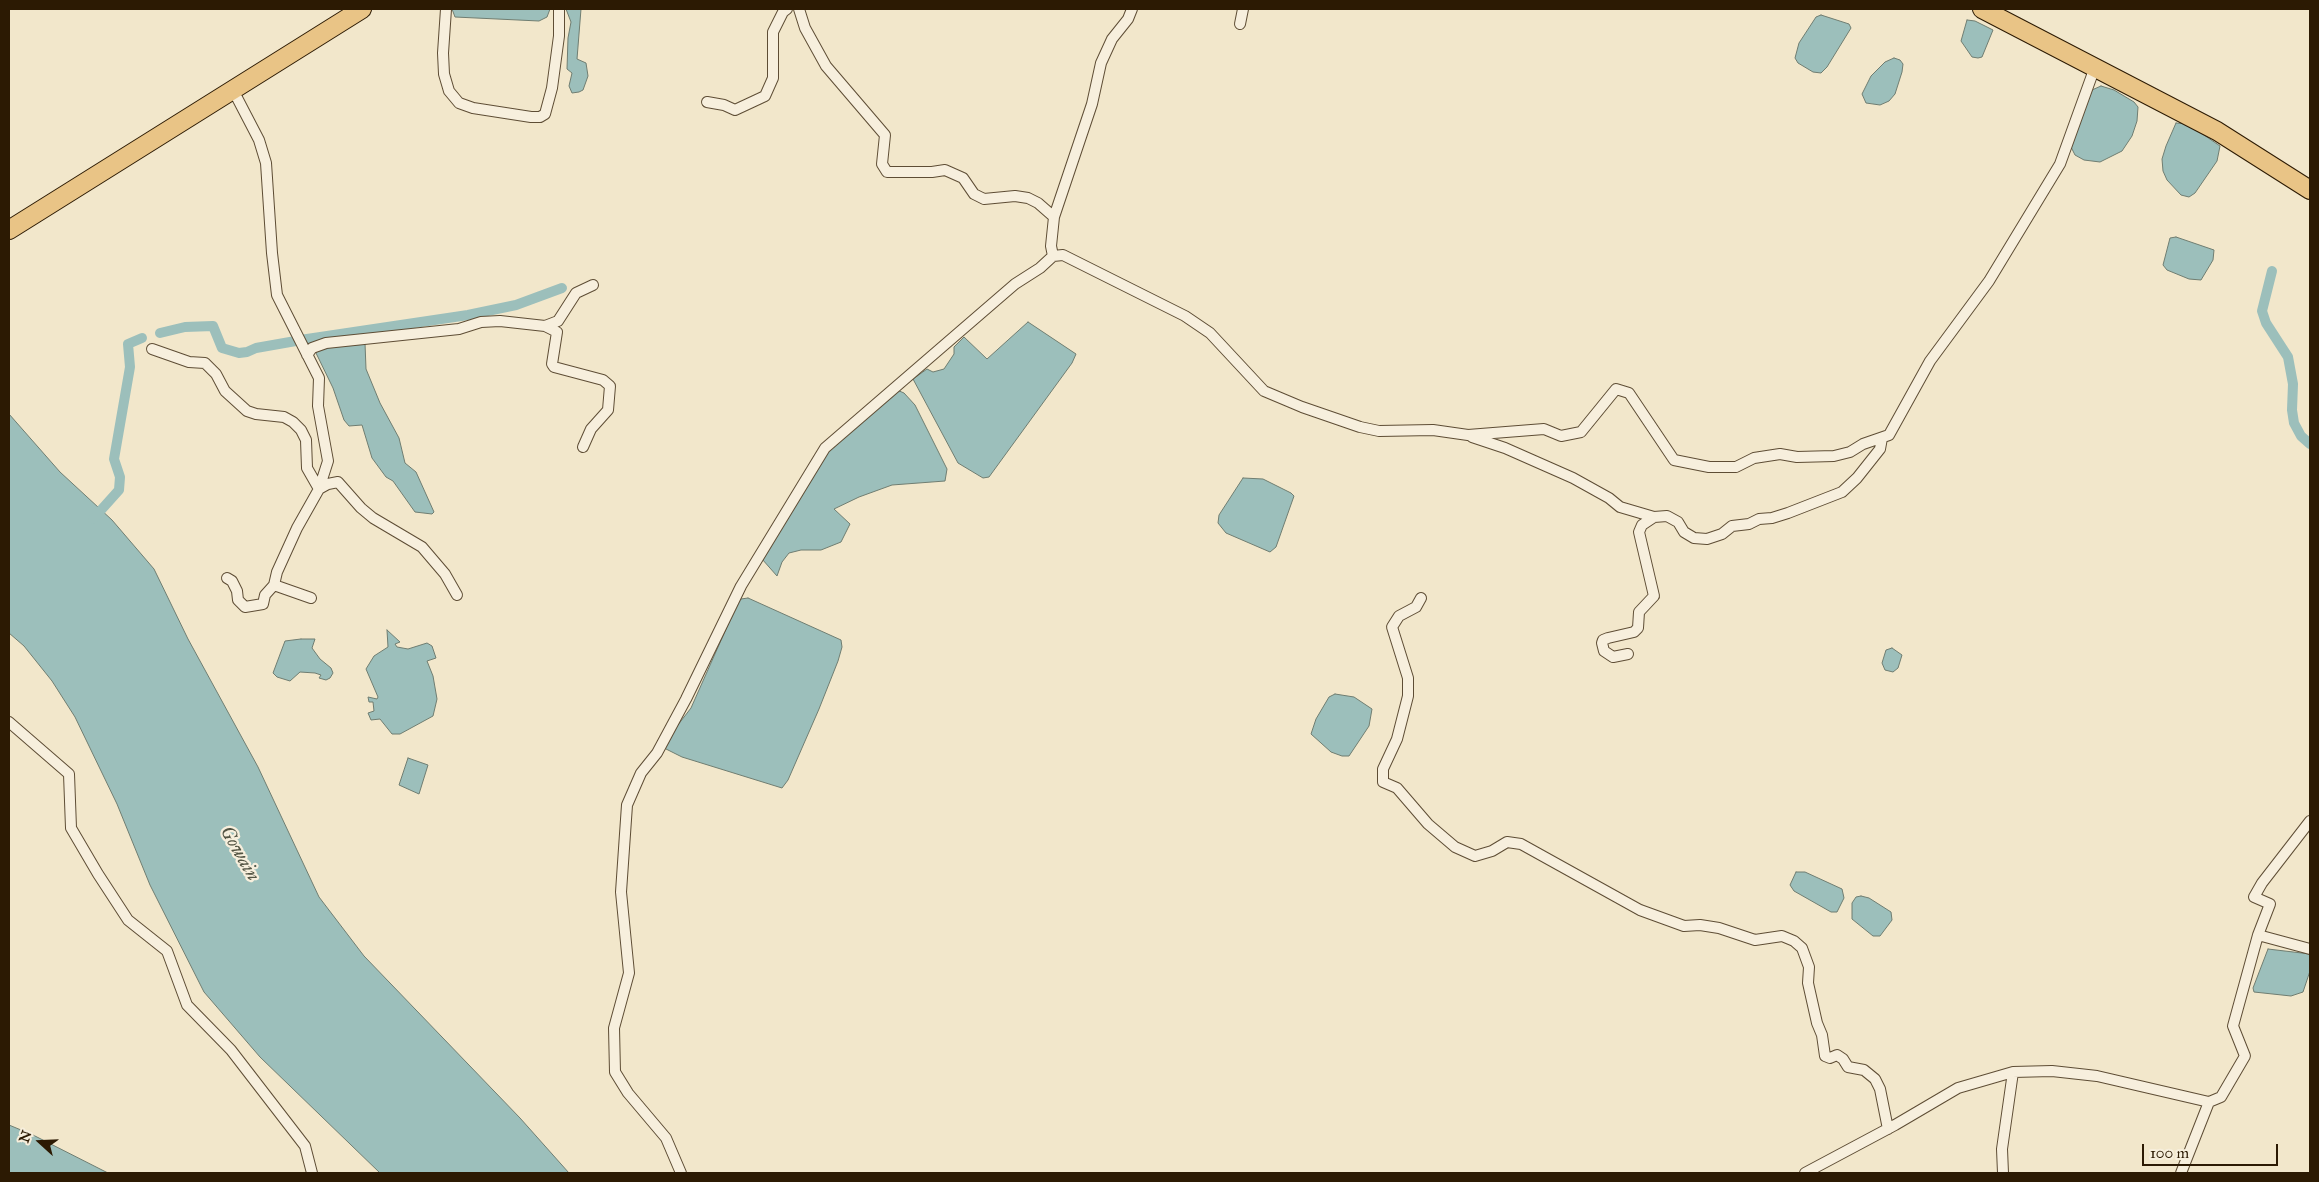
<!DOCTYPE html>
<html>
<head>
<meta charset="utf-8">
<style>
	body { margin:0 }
	#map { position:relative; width:2319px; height:1182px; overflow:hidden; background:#f2e7cb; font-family:"IM FELL Great Primer",serif }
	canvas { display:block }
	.frame { position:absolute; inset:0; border:10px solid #2c1a03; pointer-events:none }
	.north { position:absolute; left:15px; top:1117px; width:50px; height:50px; -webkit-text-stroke:4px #f7efdd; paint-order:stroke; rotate:290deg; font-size:14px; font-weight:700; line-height:20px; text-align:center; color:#2c1a03 }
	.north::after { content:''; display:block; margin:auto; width:18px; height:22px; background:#2c1a03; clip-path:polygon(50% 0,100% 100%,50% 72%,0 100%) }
	.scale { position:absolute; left:2142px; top:1144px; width:136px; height:22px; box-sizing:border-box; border:2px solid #2c1a03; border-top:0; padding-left:6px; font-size:15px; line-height:18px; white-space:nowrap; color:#2c1a03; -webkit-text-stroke:4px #f7efdd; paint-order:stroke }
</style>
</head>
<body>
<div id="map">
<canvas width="2319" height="1182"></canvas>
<div class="frame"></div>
<div class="north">N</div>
<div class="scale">100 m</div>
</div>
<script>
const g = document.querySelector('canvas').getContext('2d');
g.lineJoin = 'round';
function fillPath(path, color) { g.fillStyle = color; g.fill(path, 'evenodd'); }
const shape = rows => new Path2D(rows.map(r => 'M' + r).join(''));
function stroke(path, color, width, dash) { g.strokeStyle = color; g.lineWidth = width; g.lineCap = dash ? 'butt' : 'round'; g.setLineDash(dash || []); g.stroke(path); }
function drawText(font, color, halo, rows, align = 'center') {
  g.font = font + ' "IM FELL Great Primer",serif'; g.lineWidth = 4.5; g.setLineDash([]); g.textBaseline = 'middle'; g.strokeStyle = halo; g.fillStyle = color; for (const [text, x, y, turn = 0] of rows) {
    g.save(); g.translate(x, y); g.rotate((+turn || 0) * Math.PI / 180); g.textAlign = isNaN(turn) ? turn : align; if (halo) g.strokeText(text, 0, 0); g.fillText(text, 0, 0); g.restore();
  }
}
const water = shape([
	[452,9,550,9,547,17,539,21,455,17,452,9],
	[566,9,581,9,577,59,586,63,588,76,583,90,579,92,572,93,569,86,572,73,567,69,568,38,571,22,566,9],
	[1821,15,1849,24,1851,28,1827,67,1821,73,1813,72,1798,63,1795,58,1799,43,1816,17,1821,15],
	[1967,20,1975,21,1993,30,1982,57,1978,58,1972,57,1961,41,1967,20],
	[1894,58,1900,60,1903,64,1902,72,1895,94,1889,101,1880,105,1866,103,1862,94,1871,76,1885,62,1894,58],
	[2101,86,2114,90,2134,102,2138,107,2137,121,2132,136,2122,151,2100,162,2084,160,2075,155,2071,147,2092,90,2101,86],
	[2176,123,2188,124,2220,146,2217,161,2195,193,2189,197,2181,195,2167,180,2163,171,2162,159,2166,146,2176,123],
	[2176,237,2214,250,2213,260,2201,280,2189,279,2167,270,2163,265,2170,238,2176,237],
	[1028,322,1076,354,1072,363,989,477,983,478,958,463,913,379,927,369,933,372,944,369,954,354,954,347,964,337,987,359,1028,322],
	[365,343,366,369,380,403,399,438,405,463,416,472,434,512,432,514,415,512,393,481,386,477,372,458,362,425,349,426,344,420,333,388,316,353,317,350,327,346,365,343],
	[897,390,904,393,915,405,947,469,945,481,892,485,859,497,834,509,850,524,841,542,821,550,801,550,789,553,782,562,777,576,762,559,830,447,897,390],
	[9,414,60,472,112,520,154,569,188,639,258,767,319,897,364,956,520,1118,569,1173,380,1173,260,1057,204,992,150,885,117,804,75,717,52,681,24,646,9,633,9,414],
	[1243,478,1263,479,1291,493,1294,496,1276,547,1270,552,1226,533,1218,523,1219,515,1243,478],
	[748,598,841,640,842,647,838,661,819,709,788,780,782,788,682,757,664,748,674,730,691,708,738,602,741,599,748,598],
	[387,630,400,642,395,644,397,647,408,649,427,643,432,646,436,658,427,661,433,676,437,699,433,716,400,734,392,734,380,719,371,720,368,713,374,711,373,702,369,702,368,697,377,699,378,697,366,669,374,656,388,647,387,630],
	[301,639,315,639,312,648,320,659,331,668,333,673,330,678,326,680,319,678,321,675,315,673,300,672,290,681,277,677,273,673,285,641,301,639],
	[1892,648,1902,655,1898,668,1893,672,1885,670,1882,663,1886,650,1892,648],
	[1335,694,1354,697,1372,709,1369,726,1349,756,1342,756,1331,752,1311,734,1316,719,1329,697,1335,694],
	[408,758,428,765,419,794,399,785,408,758],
	[1796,872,1805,872,1842,889,1844,898,1837,912,1831,912,1794,891,1790,885,1796,872],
	[1861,896,1869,898,1891,912,1892,920,1880,936,1873,936,1852,919,1852,903,1856,897,1861,896],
	[2268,949,2310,954,2310,971,2303,992,2291,996,2254,992,2253,988,2268,949],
	[9,1125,33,1135,108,1173,9,1173,9,1125]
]);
fillPath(water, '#9cbfbb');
stroke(water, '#6f7d71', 1);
stroke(shape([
	[2272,271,2262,311,2266,323,2288,357,2293,384,2292,410,2294,423,2301,436,2310,444],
	[160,333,185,327,213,326,222,348,239,353,247,352,256,348,307,339,468,315,516,305,562,288],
	[93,519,119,490,120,477,114,459,130,367,128,344,142,338]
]), '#9cbfbb', 10);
const street = shape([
	[446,9,443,53,444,74,449,91,459,103,473,108,531,117,540,117,545,114,552,88,559,36,559,9],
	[799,9,805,28,826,66,885,135,882,164,887,172,932,172,945,170,963,178,974,194,984,199,1015,196,1028,198,1038,203,1054,217],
	[1240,24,1243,9],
	[233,90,259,140,266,163,272,253,277,295,319,378,318,406,328,461,319,489,297,528,277,572,274,585,311,598],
	[707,102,724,105,735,110,765,96,773,78,773,32,783,12,787,9],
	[1053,256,1051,246,1054,217,1092,104,1101,63,1112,39,1128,19,1132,9],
	[545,326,557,332,552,364,554,367,603,380,610,386,608,410,591,429,583,447],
	[152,349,189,362,205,363,216,374,225,391,247,411,256,414,284,417,293,422,301,430,306,440,307,468,319,489,328,484,338,482,361,508,373,518,422,547,445,574,457,595],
	[307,355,312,348,326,343,459,329,481,322,500,321,545,326,558,321,576,293,593,285],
	[1472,437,1505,448,1573,478,1609,498,1620,507,1654,517,1667,516,1678,522,1684,532,1694,538,1707,539,1722,534,1732,526,1749,524,1759,519,1772,518,1788,513,1842,492,1857,478,1880,449,1882,438],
	[227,578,232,581,237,591,238,600,245,607,263,604,265,595,274,585],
	[1421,598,1416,607,1399,616,1392,627,1408,678,1408,696,1397,739,1383,769,1383,782,1397,788,1428,824,1455,847,1475,856,1492,851,1507,842,1521,844,1640,910,1684,926,1700,925,1719,928,1755,940,1782,936,1794,941,1802,948,1809,967,1808,983,1817,1023,1822,1035,1825,1056,1830,1058,1837,1055,1843,1059,1848,1067,1864,1070,1875,1079,1880,1089,1888,1129],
	[1628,654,1613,657,1604,651,1602,643,1603,640,1608,638,1634,632,1638,628,1639,612,1654,596,1639,532,1642,525,1654,517],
	[9,722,69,774,71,828,98,874,128,920,167,951,187,1005,231,1050,305,1146,312,1173],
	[2258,935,2310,949],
	[681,1173,666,1138,628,1093,615,1072,614,1028,629,973,621,892,627,805,641,773,657,753,686,699,741,586,825,448,1015,284,1040,268,1053,256,1063,255,1185,316,1210,333,1264,391,1302,407,1360,427,1379,431,1433,430,1468,435,1544,429,1561,436,1581,432,1616,389,1629,393,1674,460,1709,467,1736,467,1754,458,1780,454,1797,457,1834,456,1850,452,1863,444,1889,435,1930,361,1989,281,2060,164,2095,67],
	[1805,1173,1895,1125,1958,1088,2013,1072,2052,1071,2097,1076,2209,1102,2221,1097,2245,1056,2233,1026,2258,935,2270,904,2254,897,2262,883,2310,821],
	[2003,1173,2002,1149,2013,1072],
	[2181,1173,2209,1102]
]);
const highway = shape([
	[1982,9,2217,131,2310,190],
	[9,230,362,9]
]);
stroke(street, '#5e4d35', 12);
stroke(highway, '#2c1a03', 20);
stroke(street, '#f7efdd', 10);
stroke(highway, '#e9c486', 18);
drawText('italic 19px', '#535443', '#f7efdd', [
	["Gowain",239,854,60]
]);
</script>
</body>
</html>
